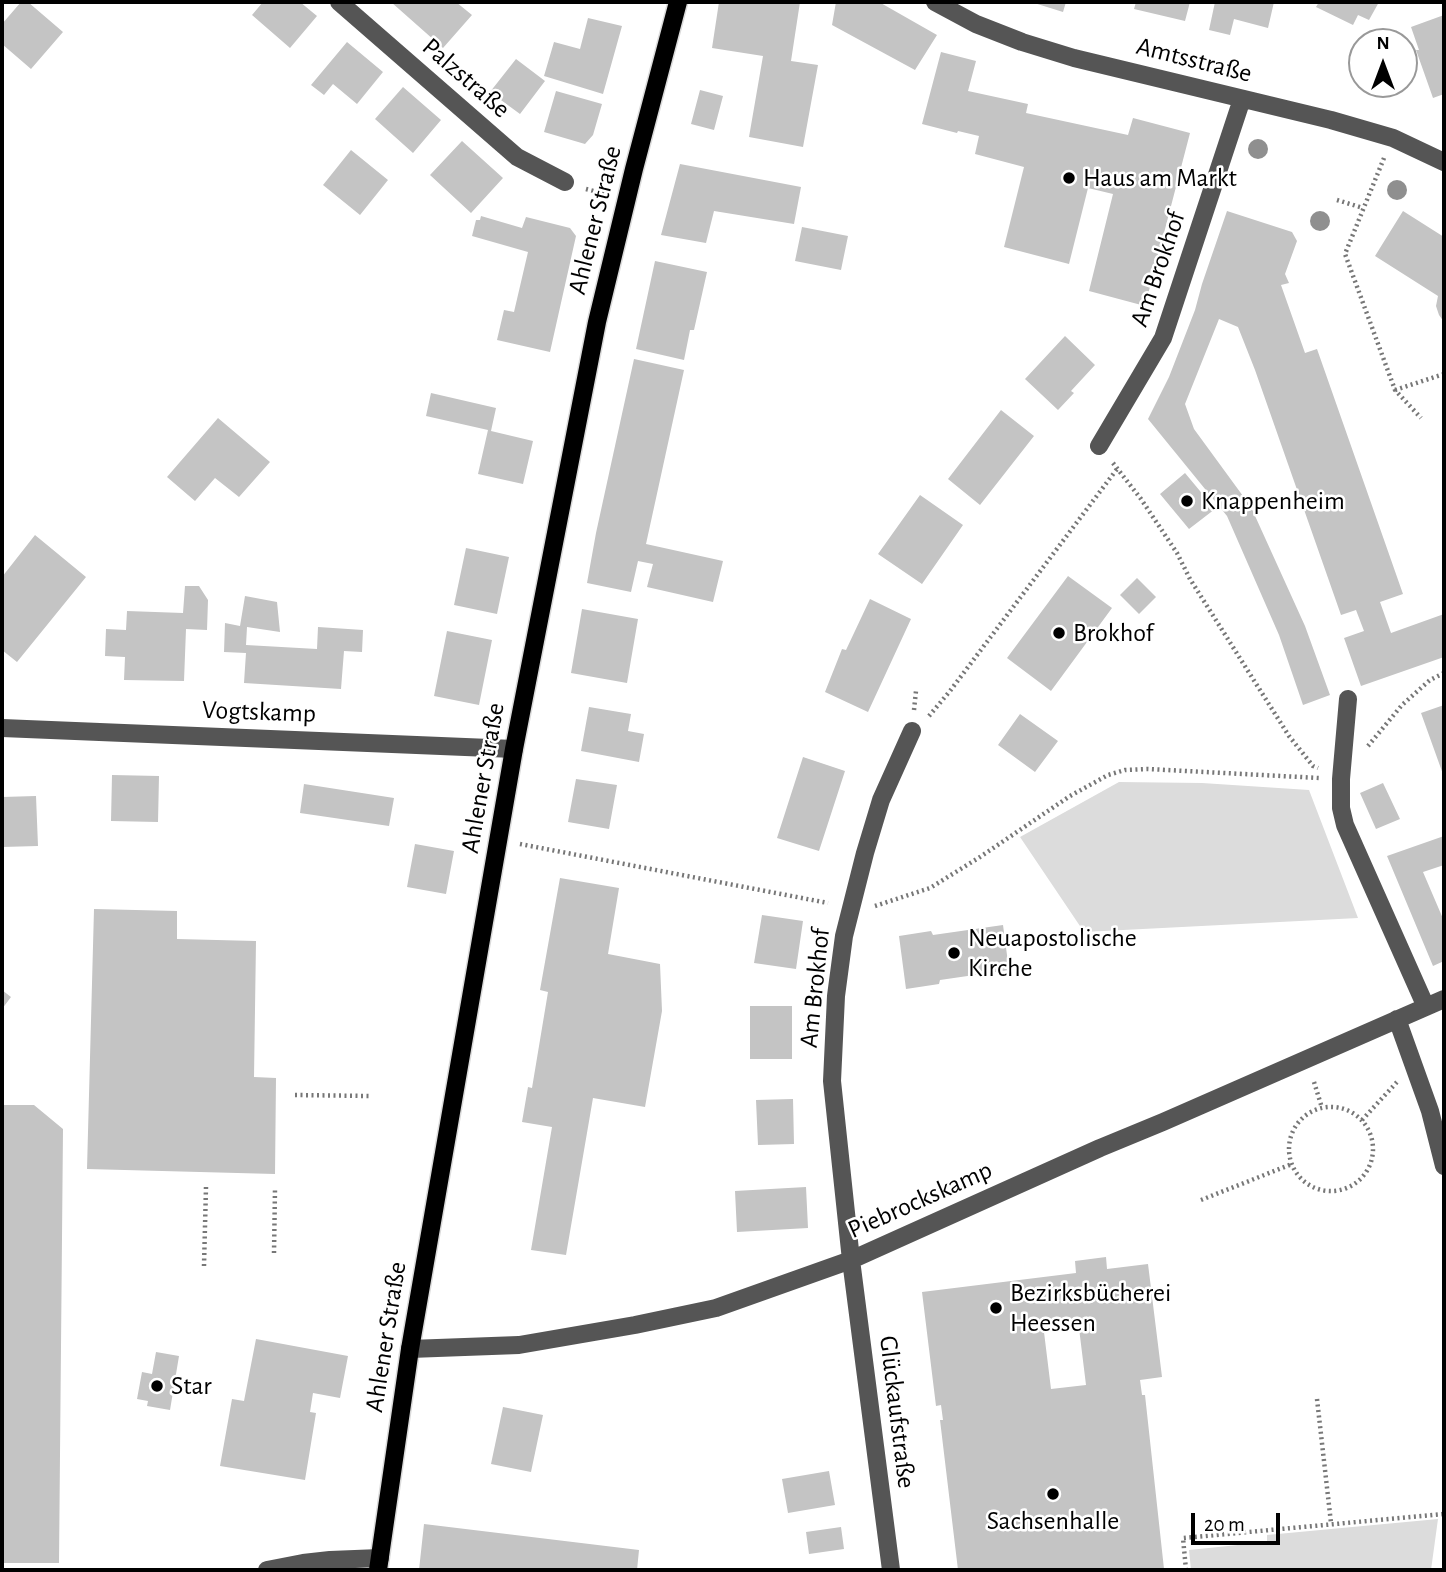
<!DOCTYPE html>
<html>
<head>
<meta charset="utf-8">
<style>
	body { margin:0 }
	#map { position:relative; width:1446px; height:1572px; overflow:hidden; background:#fff; font-family:"Alegreya Sans",sans-serif }
	canvas { display:block }
	.frame { position:absolute; inset:0; border:4px solid #000; pointer-events:none }
	.north { position:absolute; left:1348px; top:28px; width:70px; height:70px; box-sizing:border-box; background:#fff; border:2px solid #999; border-radius:50%; rotate:0deg; font-size:19px; font-weight:700; line-height:28px; text-align:center; color:#000 }
	.north::after { content:''; display:block; margin:auto; width:24px; height:32px; background:#000; clip-path:polygon(50% 0,100% 100%,50% 72%,0 100%) }
	.scale { position:absolute; left:1191px; top:1513px; width:89px; height:32px; box-sizing:border-box; border:4px solid #000; border-top:0; padding-left:9px; font-size:21px; line-height:24px; white-space:nowrap; color:#000; -webkit-text-stroke:5px #fff; paint-order:stroke }
</style>
</head>
<body>
<div id="map">
<canvas width="1446" height="1572"></canvas>
<div class="frame"></div>
<div class="north">N</div>
<div class="scale">20 m</div>
</div>
<script>
const g = document.querySelector('canvas').getContext('2d');
g.lineJoin = 'round';
function fillPath(path, color) { g.fillStyle = color; g.fill(path, 'evenodd'); }
const shape = rows => new Path2D(rows.map(r => 'M' + r).join(''));
function stroke(path, color, width, dash) { g.strokeStyle = color; g.lineWidth = width; g.lineCap = dash ? 'butt' : 'round'; g.setLineDash(dash || []); g.stroke(path); }
function drawText(font, color, halo, rows, align = 'center') {
  g.font = font + ' "Alegreya Sans",sans-serif'; g.lineWidth = 5; g.setLineDash([]); g.textBaseline = 'middle'; g.strokeStyle = halo; g.fillStyle = color; for (const [text, x, y, turn = 0] of rows) {
    g.save(); g.translate(x, y); g.rotate((+turn || 0) * Math.PI / 180); g.textAlign = isNaN(turn) ? turn : align; if (halo) g.strokeText(text, 0, 0); g.fillText(text, 0, 0); g.restore();
  }
}
fillPath(shape([
	[1119,782,1202,783,1309,790,1358,918,1084,932,1020,837],
	[1438,1519,1431,1570,1191,1570,1189,1550,1267,1542,1267,1535]
]), '#dcdcdc');
fillPath(shape([
	[21,2,28,2,63,32,31,69,2,44,2,24],
	[263,2,300,2,317,16,290,48,252,15],
	[391,2,456,2,472,15,443,48],
	[719,2,800,2,791,61,818,65,803,147,749,137,763,56,712,48],
	[836,2,879,2,937,35,915,70,832,25],
	[1031,2,1066,2,1063,12],
	[1136,2,1190,2,1185,21,1134,9],
	[1215,2,1274,2,1268,28,1234,19,1230,35,1209,30],
	[1319,2,1379,2,1369,20,1358,15,1353,25,1316,7],
	[1444,15,1444,94,1433,98,1416,50,1419,50,1411,27],
	[588,18,622,26,603,94,544,76,554,42,580,49],
	[347,42,383,72,357,104,333,84,324,95,311,85],
	[941,52,976,61,968,91,1028,104,1026,113,1128,135,1133,118,1190,133,1145,306,1089,291,1113,194,1088,188,1069,264,1004,247,1024,167,975,154,979,136,958,131,957,133,922,124],
	[516,59,545,81,520,114,490,92],
	[403,87,441,120,413,153,375,119],
	[700,90,723,96,714,130,691,124],
	[556,91,602,104,593,135,585,144,544,132],
	[462,141,503,178,471,213,430,175],
	[351,150,388,180,360,215,323,185],
	[680,164,801,187,794,224,714,211,706,243,661,235],
	[1227,211,1292,232,1297,241,1285,274,1289,283,1281,285,1305,353,1317,349,1403,594,1380,602,1391,633,1444,614,1444,657,1361,686,1344,638,1364,631,1356,610,1341,615,1255,370,1238,327,1219,319,1185,404,1194,429,1251,507,1305,626,1330,695,1303,705,1279,635,1227,516,1148,419,1169,377,1195,310,1202,284],
	[1403,211,1444,237,1444,322,1439,315,1436,306,1438,296,1375,256],
	[481,216,522,228,526,217,570,228,576,236,550,352,497,340,504,310,514,312,528,252,472,236,476,220,480,220],
	[802,227,848,236,841,270,795,261],
	[655,261,707,272,694,330,690,330,684,360,636,349],
	[1065,336,1095,365,1071,391,1074,393,1058,410,1025,379],
	[634,359,684,370,646,544,723,561,713,602,647,587,653,564,638,561,631,592,587,583,596,533],
	[431,393,496,408,491,431,533,441,523,484,478,474,488,430,426,416],
	[1001,410,1034,436,980,505,948,479],
	[218,418,270,462,239,497,215,478,195,501,167,477],
	[1185,473,1215,509,1189,529,1160,494],
	[920,495,963,525,922,584,878,554],
	[35,535,86,577,17,662,2,650,2,577],
	[466,548,509,557,497,614,454,605],
	[1068,576,1112,608,1051,691,1007,658],
	[1137,578,1156,597,1139,614,1120,595],
	[185,586,199,586,208,600,207,630,186,629,184,681,124,680,125,657,105,656,106,629,126,630,127,611,183,613],
	[245,596,277,602,280,632,247,627,246,645,317,649,318,627,363,630,362,652,344,651,341,689,244,683,246,653,224,652,225,623,240,626],
	[870,599,911,619,868,712,825,692,842,649,846,650],
	[582,609,638,619,627,683,571,673],
	[447,631,492,640,479,705,434,696],
	[1444,705,1444,777,1421,713],
	[589,707,631,714,628,731,644,734,639,762,581,751],
	[1020,714,1058,741,1035,772,998,745],
	[803,757,845,771,819,851,777,838],
	[112,775,159,776,158,822,111,821],
	[576,779,617,785,609,829,568,822],
	[1383,783,1400,819,1376,829,1360,793],
	[304,784,394,798,389,826,300,813],
	[36,796,38,846,2,847,2,797],
	[1444,836,1444,865,1423,872,1444,921,1444,961,1433,966,1387,856],
	[415,844,454,851,446,894,407,887],
	[560,878,619,888,608,954,660,964,662,1011,645,1107,593,1098,566,1255,531,1250,552,1127,522,1122,528,1087,532,1088,548,992,540,990],
	[94,909,177,911,177,939,256,941,254,1077,276,1078,275,1174,87,1169],
	[762,915,803,921,796,969,754,963],
	[1003,925,1009,970,940,980,939,984,906,989,899,936,931,931,933,935],
	[2,990,11,997,2,1009],
	[750,1006,792,1006,792,1059,750,1059],
	[793,1099,794,1144,758,1145,756,1100],
	[2,1105,34,1105,63,1129,59,1563,2,1563],
	[806,1187,808,1228,737,1232,735,1191],
	[1106,1257,1107,1269,1148,1264,1162,1377,1140,1380,1142,1395,1145,1395,1164,1569,1147,1570,958,1570,940,1420,943,1420,941,1405,936,1406,922,1292,1076,1273,1075,1261],
	[1078,1320,1086,1385,1051,1389,1043,1324],
	[256,1339,348,1356,340,1398,313,1393,310,1412,316,1413,305,1480,220,1466,232,1399,244,1401],
	[156,1352,179,1356,170,1410,147,1406,148,1401,137,1399,142,1372,152,1374],
	[503,1407,543,1415,531,1472,491,1464],
	[829,1471,835,1505,788,1513,782,1479],
	[424,1524,639,1550,637,1570,419,1570],
	[841,1527,844,1549,809,1554,806,1532]
]), '#c4c4c4');
const major = shape([
	[378,1570,410,1349,514,749,597,322,634,169,678,2]
]);
stroke(major, '#dbdbdb', 21);
stroke(shape([
	[1384,158,1345,254,1395,390,1421,418],
	[586,189,605,194],
	[1337,200,1363,208],
	[1395,390,1444,374],
	[1113,463,1141,499,1177,553,1190,579,1289,736,1313,766,1318,768],
	[914,710,916,691],
	[929,716,950,691,1117,469],
	[1368,746,1402,705,1430,680,1444,673],
	[520,844,828,903],
	[875,906,930,888,980,857,1070,796,1108,775,1125,770,1148,769,1319,778],
	[1314,1082,1322,1108],
	[295,1095,369,1096],
	'1289 1149a42 42 0 1 1 84 0a42 42 0 1 1-84 0Z',
	[1362,1120,1397,1082],
	[1201,1200,1292,1164],
	[274,1253,275,1189],
	[204,1266,206,1187],
	[1317,1399,1331,1523],
	[1186,1570,1183,1538,1444,1514]
]), '#777', 4.5, [2, 3.5]);
stroke(shape([
	[339,2,517,157,565,182],
	[935,2,976,24,1022,42,1074,58,1331,120,1393,138,1444,162],
	[1099,446,1163,338,1242,99],
	[1348,699,1341,779,1341,808,1345,825,1426,1007],
	[2,728,514,749],
	[1397,1019,1430,1111,1444,1166],
	[410,1349,519,1345,635,1325,716,1308,851,1260,1100,1148,1163,1122,1444,999],
	[267,1570,303,1563,330,1560,380,1558],
	[891,1570,851,1260,832,1081,836,996,844,936,865,853,881,800,912,731]
]), '#555', 18);
stroke(major, '#000', 18);
g.fillStyle = '#8f8f8f';
for (const [x, y] of [
	[1258,149],
	[1397,190],
	[1320,221]
]) { g.beginPath(); g.arc(x, y, 10, 0, 2 * Math.PI); g.fill(); }
for (const [x, y, r, color] of [
	[1069,178,7,"#000"],
	[1187,501,7,"#000"],
	[1059,633,7,"#000"],
	[954,953,7,"#000"],
	[996,1308,7,"#000"],
	[157,1386,7,"#000"],
	[1053,1494,7,"#000"]
]) { const dot = new Path2D(); dot.arc(x, y, r, 0, 2 * Math.PI); g.fillStyle = color; g.fill(dot); stroke(dot, '#fff', 2.5); }
drawText('26px', '#000', '#fff', [
	["Amtsstraße",1194,60,14],
	["Palzstraße",466,78,41],
	["Ahlener Straße",595,220,-76],
	["Am Brokhof",1158,269,-71],
	["Vogtskamp",259,712,2],
	["Ahlener Straße",483,778,-80],
	["Am Brokhof",815,988,-84],
	["Piebrockskamp",920,1200,-24],
	["Ahlener Straße",386,1337,-81],
	["Glückaufstraße",897,1412,83]
]);
drawText('26px', '#000', '#fff', [
	["Haus am Markt",1083,178],
	["Knappenheim",1201,501],
	["Brokhof",1073,633],
	["Neuapostolische",968,938],
	["Kirche",968,968],
	["Bezirksbücherei",1010,1293],
	["Heessen",1010,1323],
	["Star",171,1386],
	["Sachsenhalle",1053,1521,"center"]
], 'left');
</script>
</body>
</html>
